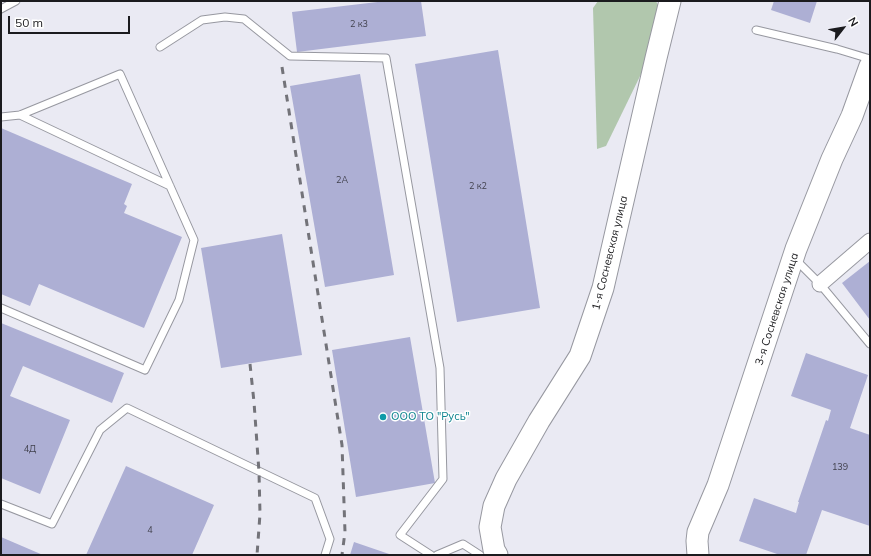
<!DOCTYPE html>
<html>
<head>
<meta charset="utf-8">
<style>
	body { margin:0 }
	#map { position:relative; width:871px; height:556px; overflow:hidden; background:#eaeaf3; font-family:Mulish,sans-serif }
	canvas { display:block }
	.frame { position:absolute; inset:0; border:2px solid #1b1b1e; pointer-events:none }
	.north { position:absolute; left:823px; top:8px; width:40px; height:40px; -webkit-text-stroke:3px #fff; paint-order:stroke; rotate:59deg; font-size:11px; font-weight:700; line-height:16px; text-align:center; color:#1b1b1e }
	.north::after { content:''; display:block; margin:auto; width:14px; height:18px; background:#1b1b1e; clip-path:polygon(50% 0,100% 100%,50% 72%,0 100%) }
	.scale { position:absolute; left:8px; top:16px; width:122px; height:18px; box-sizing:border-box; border:2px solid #1b1b1e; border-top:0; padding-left:5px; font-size:12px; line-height:14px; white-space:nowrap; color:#1b1b1e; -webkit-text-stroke:3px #fff; paint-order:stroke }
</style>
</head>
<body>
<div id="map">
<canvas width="871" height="556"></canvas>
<div class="frame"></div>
<div class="north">N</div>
<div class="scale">50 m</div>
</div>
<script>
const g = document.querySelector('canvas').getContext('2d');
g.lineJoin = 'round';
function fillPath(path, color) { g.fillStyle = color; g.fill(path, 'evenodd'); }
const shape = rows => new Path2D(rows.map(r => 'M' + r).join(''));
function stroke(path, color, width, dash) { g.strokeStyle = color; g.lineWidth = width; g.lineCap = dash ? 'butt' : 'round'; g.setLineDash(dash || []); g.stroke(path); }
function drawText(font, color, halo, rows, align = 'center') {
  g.font = font + ' Mulish,sans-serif'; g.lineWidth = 3; g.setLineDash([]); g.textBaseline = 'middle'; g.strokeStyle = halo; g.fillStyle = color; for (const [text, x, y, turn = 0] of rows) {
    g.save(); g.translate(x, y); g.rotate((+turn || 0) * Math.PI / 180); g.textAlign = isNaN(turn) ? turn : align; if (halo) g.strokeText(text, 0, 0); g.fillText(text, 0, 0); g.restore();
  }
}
fillPath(shape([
	[598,1,656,1,664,18,643,70,606,146,597,149,593,8]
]), '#b1c7ad');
fillPath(shape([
	[386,1,421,1,426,36,297,52,292,12],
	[774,1,817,1,810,23,771,10],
	[498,50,540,308,457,322,415,64],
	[360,74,394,275,325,287,290,86],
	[1,128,132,184,124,204,127,206,124,213,182,237,144,328,39,284,30,306,1,294],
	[282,234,302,355,221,368,201,248],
	[870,261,870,320,842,283],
	[1,323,124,373,112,403,23,366,10,396,70,420,40,494,1,478],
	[410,337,435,483,356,497,332,350],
	[806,353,868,375,850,428,870,435,870,526,822,510,806,555,780,555,739,541,754,498,796,513,799,502,798,502,826,420,828,421,831,410,791,396],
	[126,466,214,505,192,555,86,555],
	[1,537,43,555,1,555],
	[354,542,392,555,350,555]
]), '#adafd4');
const lane = shape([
	[1,9,16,1],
	[756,30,837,49,870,59],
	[160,47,202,20,225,17,244,19,290,56,386,58,440,368,443,479,400,535,431,555],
	[20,115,170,186],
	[1,117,20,115,120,74,194,240,179,300,145,370,1,308],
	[795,259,820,284,870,344],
	[1,504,52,524,100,430,127,408,315,498,330,539,325,555],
	[437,555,463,544,480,555]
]);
const street = shape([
	[820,284,870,241]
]);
const secondary = shape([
	[497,555,494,550,490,527,494,506,506,479,539,421,580,356,603,288,656,58,670,1],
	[698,555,697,541,698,532,718,485,796,249,832,159,852,116,870,66]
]);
stroke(lane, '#9798a0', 9);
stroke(street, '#9798a0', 17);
stroke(secondary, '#9798a0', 23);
stroke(lane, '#fff', 7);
stroke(street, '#fff', 15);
stroke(secondary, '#fff', 21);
stroke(shape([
	[282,67,342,445,345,532,342,555],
	[250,364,254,402,259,472,260,514,257,555]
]), '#737379', 3, [7, 7]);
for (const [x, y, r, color] of [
	[383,417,4,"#0f9aa8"]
]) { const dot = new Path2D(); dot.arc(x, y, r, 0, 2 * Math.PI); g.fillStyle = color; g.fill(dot); stroke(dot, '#fff', 1.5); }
drawText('9px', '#40404c', null, [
	["2 к3",359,24],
	["2А",342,180],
	["2 к2",478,186],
	["4Д",30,449],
	["139",840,467],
	["4",150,530]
]);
drawText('11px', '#1b1b1e', '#fff', [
	["1-я Сосневская улица",610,253,-76],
	["3-я Сосневская улица",777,309,-72]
]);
drawText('11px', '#0d838f', '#fff', [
	["ООО ТО \"Русь\"",391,417]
], 'left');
</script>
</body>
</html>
